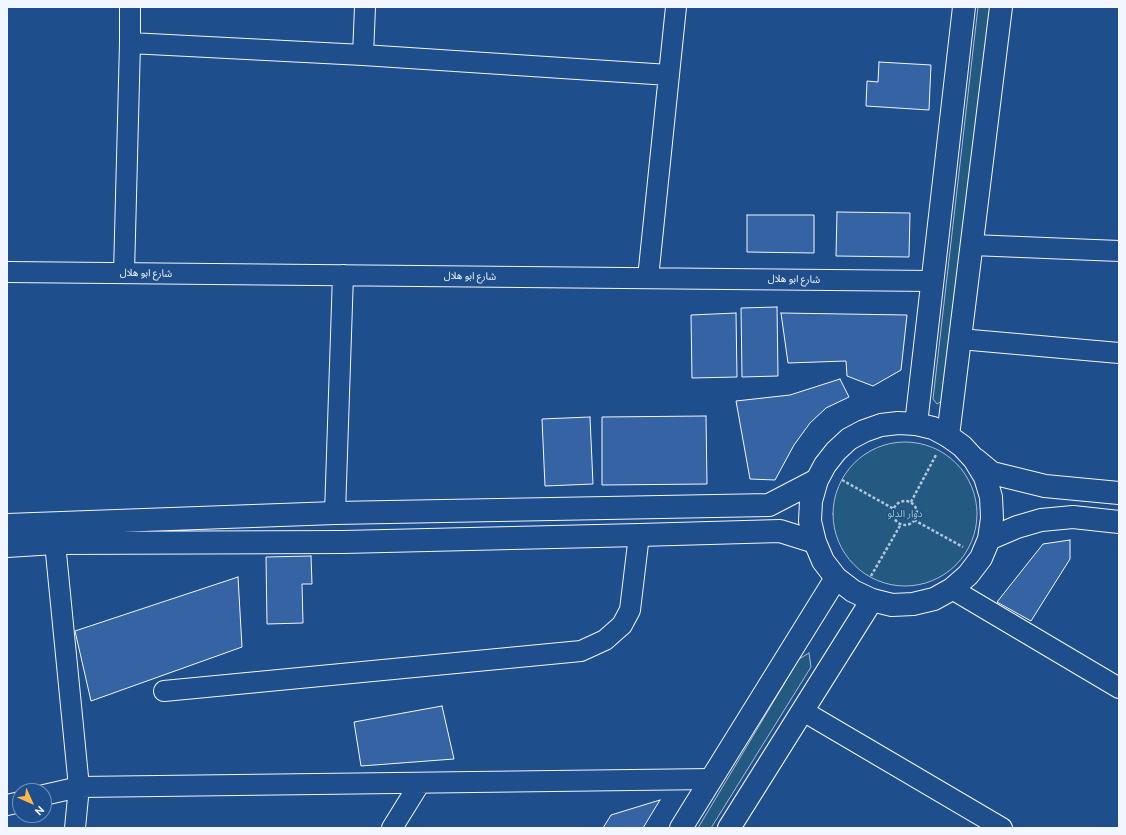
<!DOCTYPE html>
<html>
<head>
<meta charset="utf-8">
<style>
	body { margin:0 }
	#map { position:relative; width:1126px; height:835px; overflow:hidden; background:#1f4e8c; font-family:Ubuntu,sans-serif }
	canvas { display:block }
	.frame { position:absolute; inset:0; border:8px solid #f2f6ff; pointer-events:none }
	.north { position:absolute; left:12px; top:783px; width:40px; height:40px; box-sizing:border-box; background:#1f4e8c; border:1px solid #7391ba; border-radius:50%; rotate:135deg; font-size:11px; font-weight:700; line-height:16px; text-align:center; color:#f2f6ff }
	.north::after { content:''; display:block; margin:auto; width:14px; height:18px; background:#ffb74d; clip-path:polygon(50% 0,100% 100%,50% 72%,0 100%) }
</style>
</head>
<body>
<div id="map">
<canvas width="1126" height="835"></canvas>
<div class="frame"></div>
<div class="north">N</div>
</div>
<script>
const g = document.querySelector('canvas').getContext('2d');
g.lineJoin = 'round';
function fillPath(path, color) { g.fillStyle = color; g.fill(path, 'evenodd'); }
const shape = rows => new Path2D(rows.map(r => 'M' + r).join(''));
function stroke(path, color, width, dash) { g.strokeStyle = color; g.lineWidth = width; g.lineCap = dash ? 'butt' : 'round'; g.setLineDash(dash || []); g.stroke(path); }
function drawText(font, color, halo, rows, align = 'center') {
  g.font = font + ' Ubuntu,"Noto Sans Arabic",sans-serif'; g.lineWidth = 3; g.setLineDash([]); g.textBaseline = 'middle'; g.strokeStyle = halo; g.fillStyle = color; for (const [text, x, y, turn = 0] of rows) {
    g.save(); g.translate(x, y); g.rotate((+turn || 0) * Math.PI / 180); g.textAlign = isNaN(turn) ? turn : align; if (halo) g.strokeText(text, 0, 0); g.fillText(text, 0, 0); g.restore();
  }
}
const green = shape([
	[978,7,990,7,942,401,937,404,933,399,978,7],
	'833 514a72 72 0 1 1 144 0a72 72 0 1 1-144 0Z',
	[809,653,811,667,711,828,698,828,799,659,809,653]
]);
fillPath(green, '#245a82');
stroke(green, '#a8bbd7', 1);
const building = shape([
	[879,62,931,65,929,110,866,106,867,81,878,82,879,62],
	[837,212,910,213,909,257,836,256,837,212],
	[747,215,814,215,814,253,747,252,747,215],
	[777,307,778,376,742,377,741,308,777,307],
	[736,313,737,377,692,378,691,315,736,313],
	[781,313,907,315,901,370,873,386,847,376,846,361,788,363,781,313],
	[840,379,849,397,826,408,810,423,794,445,775,480,750,479,736,401,790,395,840,379],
	[706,416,707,484,602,485,602,417,706,416],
	[590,417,593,484,545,486,542,419,590,417],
	[1070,540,1070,559,1031,621,997,602,1043,544,1070,540],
	[311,556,312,584,302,584,303,623,267,624,266,557,311,556],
	[238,577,242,647,91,701,75,631,238,577],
	[442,706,454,759,361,766,354,722,442,706],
	[660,800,643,828,603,828,611,815,660,800]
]);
fillPath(building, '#3563a3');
stroke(building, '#f2f6ff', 1);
const minor = shape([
	[130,43,363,55,365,7],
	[363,55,669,75],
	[972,245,1119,251],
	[7,272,933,281],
	[124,273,130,43,130,7],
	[648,278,676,7],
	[960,339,1119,353],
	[335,513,343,275],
	[55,543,79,787,75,828],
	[952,589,1119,688],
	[164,691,581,651,605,640,622,625,630,610,639,535],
	[803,711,1002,828],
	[44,795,79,787,711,779],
	[7,805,20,802],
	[392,828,420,783]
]);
const tertiary = shape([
	[975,459,992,473,1045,486,1119,493],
	[7,525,335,513,769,505,817,480,825,465,836,451,849,439,864,431,881,425,898,423,916,424,933,428,948,436,962,446,974,459,985,477,991,497,992,518,989,539,981,558,968,575,952,589,934,599,913,604,892,605,872,600,853,591,836,578,823,561,815,542,810,521,811,501,817,480],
	[989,539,1017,527,1041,520,1073,517,1119,522],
	[7,546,55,543,343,542,639,535,780,531,815,542]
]);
const secondary = shape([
	[916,424,964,7],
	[948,436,1001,7],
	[681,828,836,578],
	[729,828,872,600]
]);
stroke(minor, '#f2f6ff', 22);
stroke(tertiary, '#f2f6ff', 24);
stroke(secondary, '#f2f6ff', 24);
stroke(shape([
	[842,480,894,509],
	'893 513a12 12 0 1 1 24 0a12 12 0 1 1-24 0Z',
	[911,502,936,455],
	[914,520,963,547],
	[871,576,901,524]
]), '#b3c4dc', 2.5, [3, 2]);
stroke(minor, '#1f4e8c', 20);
stroke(tertiary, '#1f4e8c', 22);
stroke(secondary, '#1f4e8c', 22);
drawText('10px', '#f2f6ff', '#1f4e8c', [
	["شارع ابو هلال",146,273,1],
	["شارع ابو هلال",470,276,1],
	["شارع ابو هلال",794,279,1]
]);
drawText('10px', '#97c8a6', '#1f4e8c', [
	["دوار الدلو",905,514]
]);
</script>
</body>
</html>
